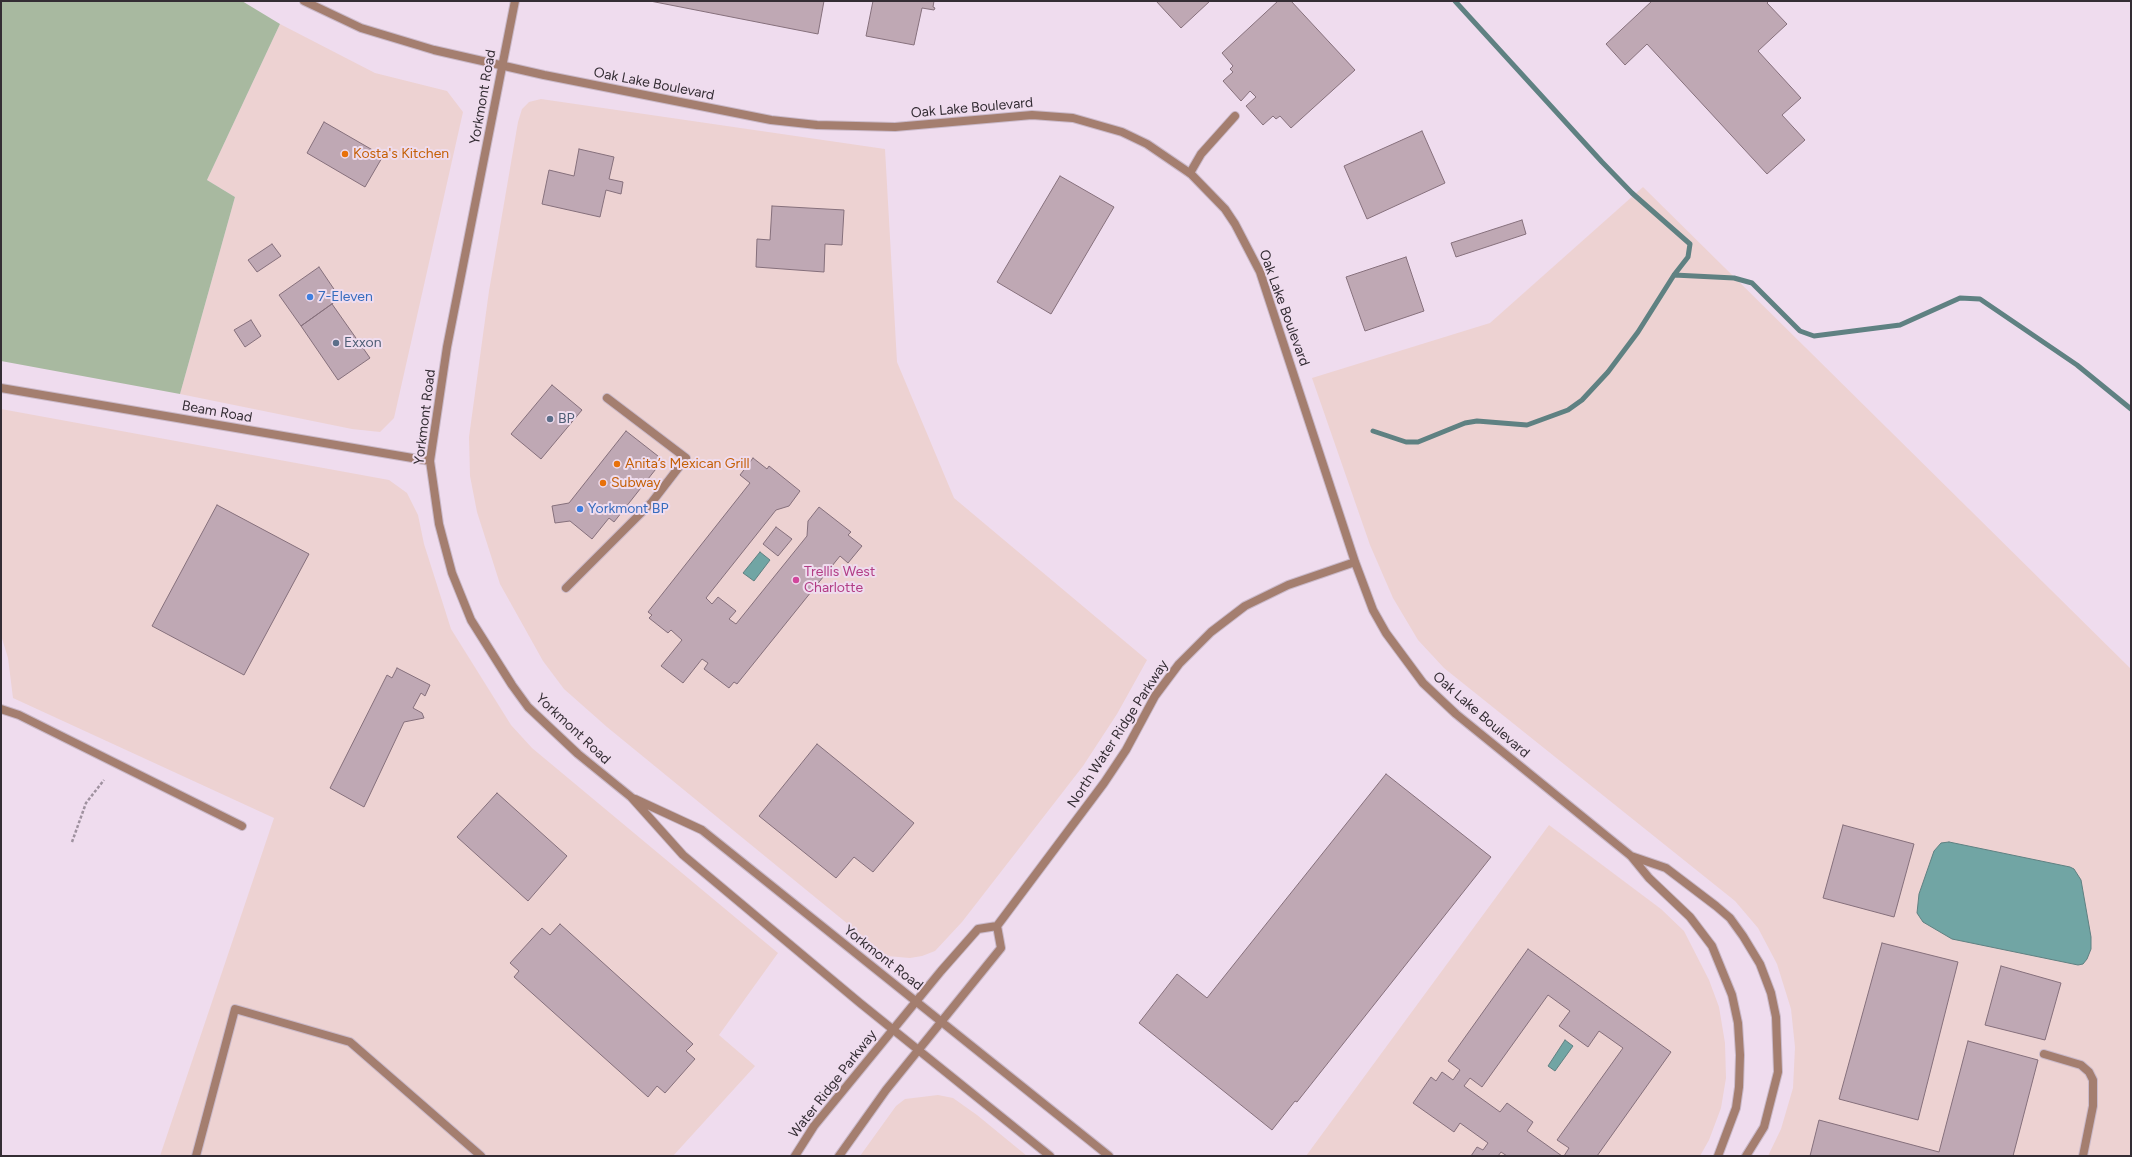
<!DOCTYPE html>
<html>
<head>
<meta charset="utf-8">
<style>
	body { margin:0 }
	#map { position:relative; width:2132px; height:1157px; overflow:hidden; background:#efdcee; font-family:Figtree,sans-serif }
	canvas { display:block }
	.frame { position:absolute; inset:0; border:2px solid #342d34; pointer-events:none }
</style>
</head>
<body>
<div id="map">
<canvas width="2132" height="1157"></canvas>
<div class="frame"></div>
</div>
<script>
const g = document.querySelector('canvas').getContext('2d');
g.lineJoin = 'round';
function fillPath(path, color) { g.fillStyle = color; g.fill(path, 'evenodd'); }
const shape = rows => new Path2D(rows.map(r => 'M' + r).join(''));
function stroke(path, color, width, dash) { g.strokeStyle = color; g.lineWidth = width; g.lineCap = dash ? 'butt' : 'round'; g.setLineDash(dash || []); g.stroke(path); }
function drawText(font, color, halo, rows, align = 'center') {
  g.font = font + ' Figtree,sans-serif'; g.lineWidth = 4; g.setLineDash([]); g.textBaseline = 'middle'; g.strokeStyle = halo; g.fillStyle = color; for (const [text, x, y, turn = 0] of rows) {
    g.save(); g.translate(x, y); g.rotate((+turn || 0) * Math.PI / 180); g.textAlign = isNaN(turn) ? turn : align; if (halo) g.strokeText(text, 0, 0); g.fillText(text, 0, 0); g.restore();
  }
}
fillPath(shape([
	[280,24,375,73,447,91,463,112,394,418,380,432,352,429,180,394,235,197,207,180],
	[541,99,885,149,897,362,954,498,1147,660,1117,714,1083,766,962,922,935,951,922,956,910,958,887,956,607,727,564,689,543,661,500,584,477,512,470,476,469,437,489,291,518,122,522,109,529,102],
	[1643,187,2131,669,2131,1156,1768,1156,1781,1129,1793,1088,1795,1047,1791,1009,1777,964,1758,928,1735,901,1444,668,1418,640,1393,598,1370,545,1312,378,1490,323],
	[1,409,389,480,407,493,418,515,424,544,451,629,511,725,532,748,778,953,719,1035,755,1066,673,1156,160,1156,274,818,13,698,8,658,1,635],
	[1549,825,1661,909,1684,931,1709,980,1719,1007,1725,1043,1726,1078,1721,1108,1709,1140,1700,1156,1306,1156],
	[938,1095,953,1098,977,1115,1027,1156,860,1156,896,1106,905,1099]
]), '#edd2d2');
fillPath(shape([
	[1,1,242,1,280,24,207,180,235,197,180,394,1,361]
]), '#a8b9a0');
const water = shape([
	[760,552,770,560,754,581,743,573,760,552],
	[1949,842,2070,867,2074,869,2081,880,2091,937,2091,949,2087,959,2083,964,2078,965,1952,939,1923,922,1917,913,1919,894,1934,851,1941,843,1949,842],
	[1565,1040,1573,1046,1555,1071,1548,1066,1565,1040]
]);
fillPath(water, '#71a5a4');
stroke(water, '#5f8182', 1);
stroke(shape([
	[1674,275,1734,278,1752,283,1800,331,1814,336,1900,325,1960,298,1980,299,2077,365,2131,409],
	[1373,431,1406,442,1418,442,1465,423,1477,421,1527,425,1568,410,1582,400,1608,372,1638,332,1674,275,1688,257,1690,244,1632,193,1602,162,1455,1]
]), '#5f8182', 5);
const building = shape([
	[650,1,824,1,818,34,650,1],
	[873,1,934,1,933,7,935,8,934,10,922,8,914,45,866,36,873,1],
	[1156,1,1210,1,1181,28,1156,1],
	[1278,1,1291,1,1355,70,1291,128,1280,116,1276,119,1273,116,1263,125,1246,106,1256,97,1250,91,1241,101,1223,81,1233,72,1230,69,1233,66,1222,53,1278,1],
	[1652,1,1769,1,1767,3,1787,24,1758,51,1801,98,1782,115,1805,140,1767,174,1647,44,1625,65,1606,44,1652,1],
	[324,122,383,156,365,187,307,153,324,122],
	[1422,131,1445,183,1367,219,1344,166,1422,131],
	[579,149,614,157,609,179,623,182,621,194,606,190,600,217,542,204,549,170,574,176,579,149],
	[1060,176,1114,207,1051,314,997,282,1060,176],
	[772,206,844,210,842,245,825,244,824,272,756,267,757,239,770,240,772,206],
	[1522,220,1526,234,1456,257,1451,243,1522,220],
	[272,244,281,256,257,272,248,260,272,244],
	[1406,257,1424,311,1365,331,1346,277,1406,257],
	[319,267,340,298,301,326,279,295,319,267],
	[332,304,370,358,338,380,301,326,332,304],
	[251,320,261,336,245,347,234,330,251,320],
	[552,385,582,410,541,459,511,434,552,385],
	[626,431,663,460,614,522,609,518,592,539,570,521,555,523,552,506,569,503,626,431],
	[753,458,767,469,769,466,800,491,789,506,776,510,706,598,712,604,718,597,736,611,729,619,736,624,807,536,808,521,819,507,851,532,848,535,862,546,848,563,840,556,737,684,734,682,729,688,704,669,708,663,702,659,683,683,661,666,682,640,671,630,668,633,649,618,652,615,648,612,750,483,740,475,753,458],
	[217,505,309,554,244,675,152,626,217,505],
	[776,527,792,539,778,556,763,544,776,527],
	[397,668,430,685,425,696,421,693,413,708,422,713,424,718,404,722,364,807,330,788,387,675,392,678,397,668],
	[817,744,914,823,873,872,854,857,836,878,759,816,817,744],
	[1386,774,1491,857,1297,1102,1295,1101,1272,1130,1139,1023,1177,974,1207,998,1386,774],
	[497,793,567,856,528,901,457,837,497,793],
	[1843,825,1914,844,1894,917,1823,898,1843,825],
	[560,924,693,1044,686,1051,695,1059,665,1093,657,1086,648,1097,514,977,519,971,510,963,542,928,550,935,560,924],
	[1882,943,1958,962,1918,1120,1839,1099,1882,943],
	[1528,949,1671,1052,1597,1156,1564,1156,1569,1148,1557,1140,1623,1048,1599,1031,1588,1047,1559,1026,1570,1011,1548,995,1482,1087,1470,1078,1464,1086,1500,1112,1507,1103,1533,1122,1527,1131,1562,1156,1507,1156,1501,1152,1498,1156,1471,1156,1477,1147,1483,1150,1488,1143,1460,1123,1454,1132,1413,1103,1431,1077,1436,1081,1442,1072,1453,1080,1460,1070,1448,1061,1528,949],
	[2001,966,2061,983,2045,1040,1985,1025,2001,966],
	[1968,1041,2038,1060,2013,1156,1810,1156,1819,1120,1939,1152,1968,1041]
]);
fillPath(building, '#bfa8b4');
stroke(building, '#86707c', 1);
const service = shape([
	[1190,173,1201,154,1235,116],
	[566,588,652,502,686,458,607,398],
	[2044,1054,2081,1065,2089,1072,2093,1080,2093,1106,2083,1156],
	[196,1156,235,1009,350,1042,481,1156]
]);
const minor = shape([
	[304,1,361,28,434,50,544,75,771,120,817,125,895,127,1032,115,1073,118,1122,132,1147,144,1191,174,1225,209,1235,224,1260,272,1355,562,1373,610,1386,633,1423,683,1456,714,1631,856,1649,878,1690,917,1712,946,1732,995,1738,1023,1740,1055,1739,1087,1736,1108,1718,1156],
	[1,709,19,715,242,826],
	[1631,856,1666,868,1716,906,1730,918,1743,936,1760,964,1771,993,1776,1017,1778,1072,1764,1127,1746,1156],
	[997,926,1104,783,1126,750,1155,696,1179,664,1211,632,1245,606,1288,585,1355,562],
	[795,1156,814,1126,941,971,978,929,997,926,1001,948,886,1090,839,1156]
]);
const tertiary = shape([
	[515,1,447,347,430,461,439,524,452,573,471,620,512,685,528,707,578,754,631,797,683,855,860,1003,1050,1156],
	[1,388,430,461],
	[635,799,702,830,1109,1156]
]);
stroke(service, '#cab9c9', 10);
stroke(minor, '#cab9c9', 10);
stroke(tertiary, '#cab9c9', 10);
stroke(shape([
	[72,842,86,803,104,780]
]), '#9f919f', 2.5, [3, 2]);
stroke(service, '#a47e6f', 8);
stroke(minor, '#a47e6f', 8);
stroke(tertiary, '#a47e6f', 8);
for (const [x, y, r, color] of [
	[345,154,4,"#e8710a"],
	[310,297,4,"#3f7fe0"],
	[336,343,4,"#5c6f8a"],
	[550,419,4,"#5c6f8a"],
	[617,464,4,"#e8710a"],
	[603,483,4,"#e8710a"],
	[580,509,4,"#3f7fe0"],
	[796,580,4,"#d1479c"]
]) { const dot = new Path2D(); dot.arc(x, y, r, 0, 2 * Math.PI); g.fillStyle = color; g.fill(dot); stroke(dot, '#efdcee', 1.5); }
drawText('14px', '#342d34', '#efdcee', [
	["Oak Lake Boulevard",654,84,11],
	["Yorkmont Road",483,97,-80],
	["Oak Lake Boulevard",972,108,-5],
	["Oak Lake Boulevard",1284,308,70],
	["Beam Road",217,412,10],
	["Yorkmont Road",425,417,-83],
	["Oak Lake Boulevard",1481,715,41],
	["Yorkmont Road",573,729,43],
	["North Water Ridge Parkway",1118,734,-57],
	["Yorkmont Road",883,958,38],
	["Water Ridge Parkway",833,1084,-52]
]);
drawText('14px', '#c56008', '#efdcee', [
	["Kosta's Kitchen",353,154],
	["Anita’s Mexican Grill",625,464],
	["Subway",611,483]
], 'left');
drawText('14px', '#366cbe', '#efdcee', [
	["7-Eleven",318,297],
	["Yorkmont BP",588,509]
], 'left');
drawText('14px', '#4e5e75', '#efdcee', [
	["Exxon",344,343],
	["BP",558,419]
], 'left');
drawText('14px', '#b23c85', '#efdcee', [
	["Trellis West",804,572],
	["Charlotte",804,588]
], 'left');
</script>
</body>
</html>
